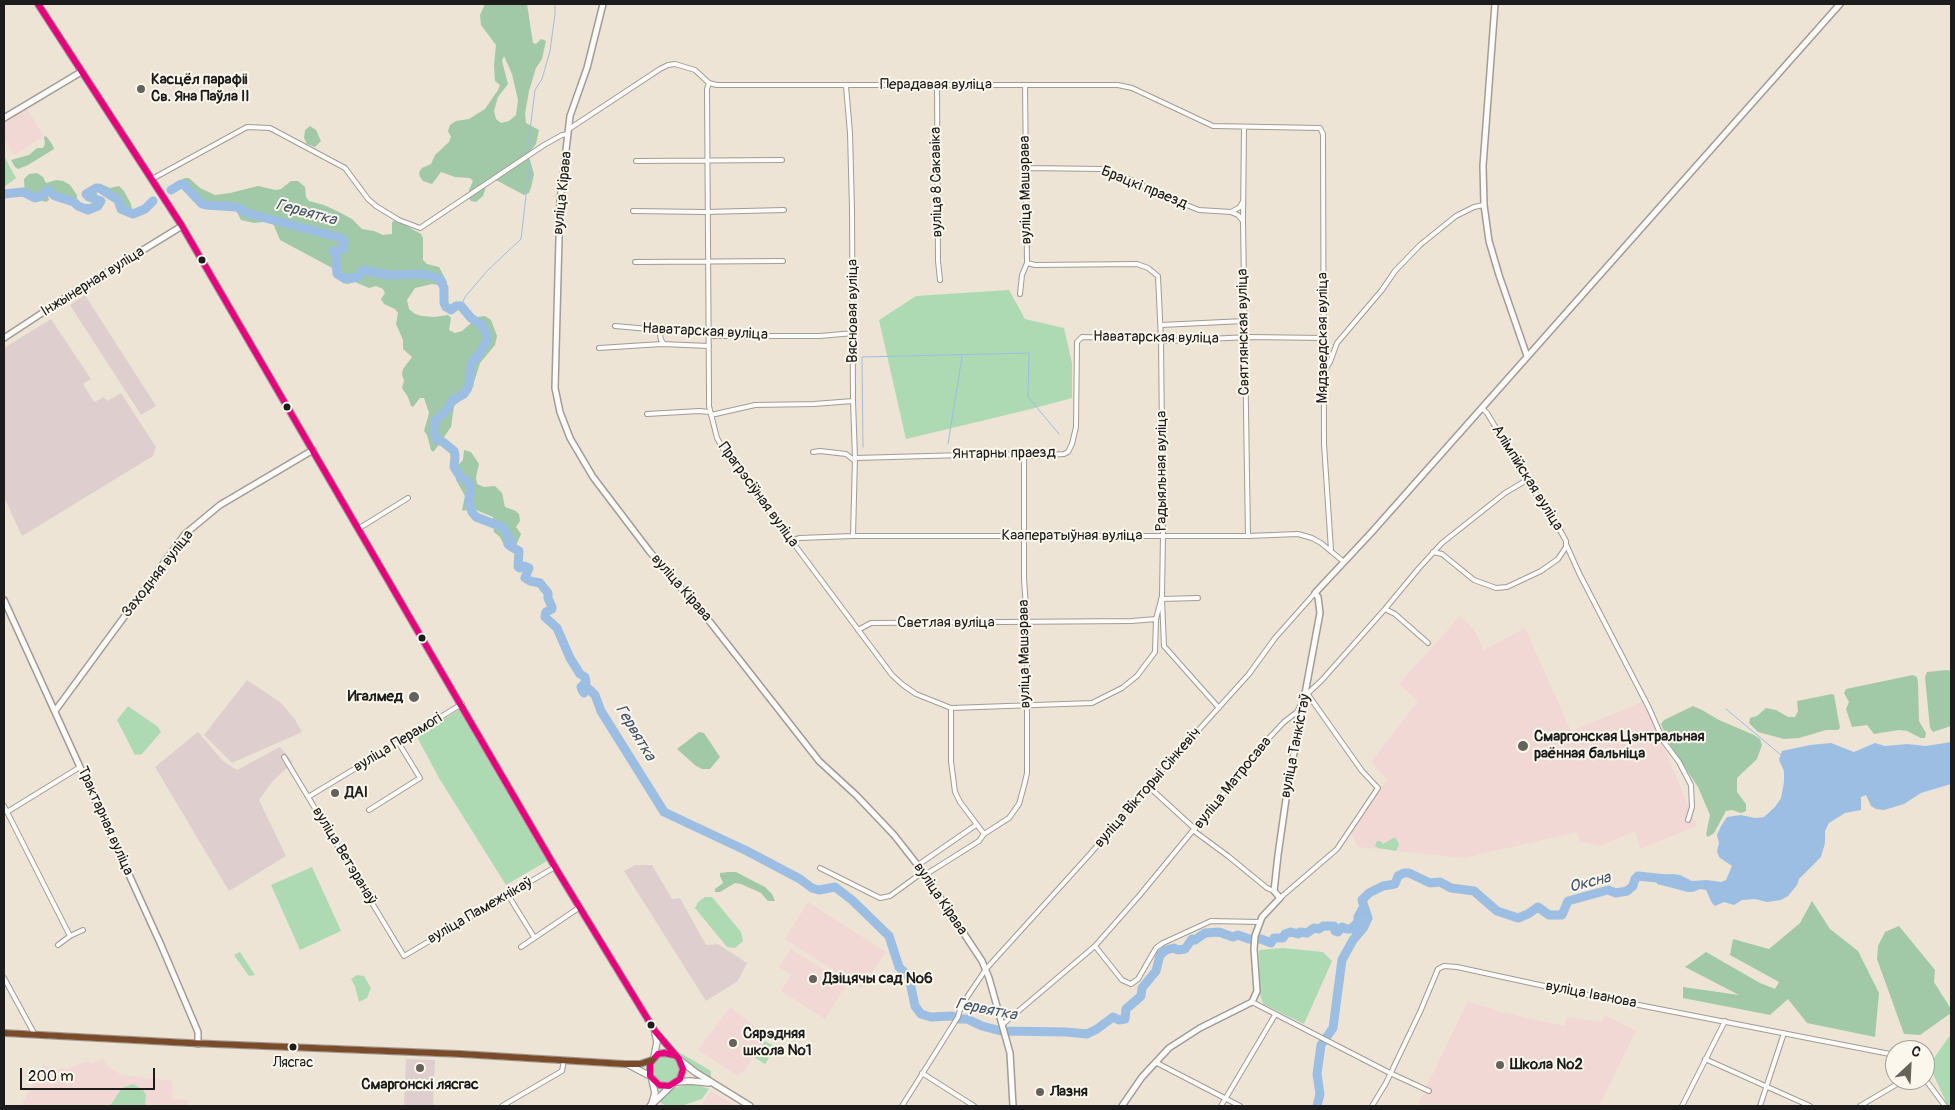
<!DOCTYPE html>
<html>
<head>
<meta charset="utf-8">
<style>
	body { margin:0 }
	#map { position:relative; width:1955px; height:1110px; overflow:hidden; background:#ede4d6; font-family:Pangolin,sans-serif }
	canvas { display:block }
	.frame { position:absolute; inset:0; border:5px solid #1c1c1c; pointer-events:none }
	.north { position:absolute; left:1885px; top:1040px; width:50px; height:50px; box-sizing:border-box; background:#fbf7ec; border:1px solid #a29f99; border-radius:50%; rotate:25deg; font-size:14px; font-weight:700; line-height:20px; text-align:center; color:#1c1c1c }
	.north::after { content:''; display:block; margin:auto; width:18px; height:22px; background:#65625d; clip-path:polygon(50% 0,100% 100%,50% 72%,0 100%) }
	.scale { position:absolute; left:20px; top:1068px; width:135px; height:22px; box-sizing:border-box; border:2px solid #1c1c1c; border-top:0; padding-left:6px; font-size:15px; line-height:18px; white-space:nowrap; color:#1c1c1c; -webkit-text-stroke:4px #fbf7ec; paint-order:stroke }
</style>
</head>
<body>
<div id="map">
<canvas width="1955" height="1110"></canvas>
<div class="frame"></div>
<div class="north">С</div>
<div class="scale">200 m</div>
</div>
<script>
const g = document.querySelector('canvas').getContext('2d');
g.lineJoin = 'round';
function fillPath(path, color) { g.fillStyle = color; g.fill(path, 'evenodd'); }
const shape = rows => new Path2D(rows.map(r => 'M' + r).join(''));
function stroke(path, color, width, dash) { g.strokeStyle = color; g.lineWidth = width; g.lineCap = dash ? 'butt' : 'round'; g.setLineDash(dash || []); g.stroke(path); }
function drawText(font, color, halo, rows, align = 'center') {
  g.font = font + ' Pangolin,sans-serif'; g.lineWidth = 4; g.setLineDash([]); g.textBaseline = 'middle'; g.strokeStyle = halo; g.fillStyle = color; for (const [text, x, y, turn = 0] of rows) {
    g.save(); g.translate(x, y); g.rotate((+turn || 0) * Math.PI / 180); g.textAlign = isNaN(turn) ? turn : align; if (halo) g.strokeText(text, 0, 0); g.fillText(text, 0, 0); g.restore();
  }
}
fillPath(shape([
	[26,107,44,136,14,155,4,139,4,121],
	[1460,616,1473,628,1484,650,1525,628,1571,731,1644,701,1697,826,1640,849,1635,831,1601,846,1580,842,1577,832,1464,858,1358,847,1351,833,1387,779,1371,762,1418,701,1399,684],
	[808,902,886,952,861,988,785,939],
	[791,949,847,984,825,1019,781,991,791,975,779,967],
	[1468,1001,1501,1012,1565,1026,1566,1017,1602,1022,1605,1015,1636,1031,1599,1106,1425,1106,1420,1104,1419,1102],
	[730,1007,767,1036,744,1071,738,1076,698,1050],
	[103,1058,107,1066,122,1075,172,1081,172,1099,189,1100,187,1106,21,1106,43,1065,52,1069,68,1068,88,1061,91,1064],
	[711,1091,736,1106,701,1106]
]), '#f2d8d5');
fillPath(shape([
	[85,295,156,406,141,415,70,305],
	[51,319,91,379,83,384,94,402,104,397,107,401,121,393,156,447,153,456,22,536,4,497,4,348],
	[247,680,280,702,294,718,302,732,232,763,204,735],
	[198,732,223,761,237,770,280,747,293,762,272,782,259,800,286,856,229,891,155,767],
	[635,865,652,865,672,899,680,898,706,945,718,944,747,963,738,981,706,1001,624,871],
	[406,1059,435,1060,433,1106,404,1106]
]), '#decfce');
fillPath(shape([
	[4,156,16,178,4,187],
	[1009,290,1025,319,1064,328,1072,363,1072,398,1031,409,906,439,879,320,916,296],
	[128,706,158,727,161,732,142,754,135,755,117,720],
	[459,710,547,861,506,885,439,778,416,735],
	[1395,837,1399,844,1396,851,1378,848,1375,846,1377,841,1380,841,1383,844],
	[312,867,341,931,300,950,271,885],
	[705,897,712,897,741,932,743,941,735,948,727,947,695,908,698,902],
	[1283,948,1323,952,1332,961,1304,1024,1263,1004,1260,994,1259,950],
	[240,952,255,975,249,976,234,955],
	[357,975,364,976,371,988,367,998,359,1002,355,986,351,979],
	[1951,1034,1951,1106,1948,1106,1929,1065],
	[765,1041,776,1047,765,1064,754,1057],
	[677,1051,711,1071,711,1079,691,1066],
	'653 1069a13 13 0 1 1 26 0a13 13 0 1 1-26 0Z',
	[133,1084,143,1090,146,1095,145,1106,110,1106,122,1088],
	[687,1085,697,1085,709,1089,702,1099,681,1106,667,1106,659,1102,674,1088]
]), '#addab3');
fillPath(shape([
	[485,4,527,4,533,43,536,44,541,39,546,41,542,59,536,68,529,91,525,114,526,123,539,130,536,144,528,154,534,174,531,188,529,193,524,195,498,181,492,181,487,183,483,196,476,202,471,201,468,197,469,190,473,181,470,178,455,177,441,172,432,184,423,181,420,177,419,172,422,168,431,164,435,155,449,142,451,137,448,131,450,125,456,121,469,119,485,109,498,90,500,85,495,81,494,65,496,45,481,25,480,15],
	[504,56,512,74,518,100,516,115,509,121,501,123,496,119,494,111,498,97,508,84,502,61],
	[310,126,316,130,321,141,315,147,307,144,304,138,305,130],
	[46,136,52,144,54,149,28,165,18,169,15,167,11,160,29,155,37,148,43,148,45,144,44,137],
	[37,173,43,177,46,183,56,180,63,181,70,185,77,195,76,203,60,201,55,191,52,189,47,192,49,200,46,202,25,196,24,179,29,174],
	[184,178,189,178,200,188,215,195,230,193,258,186,276,190,281,189,291,181,298,181,305,187,306,197,309,201,324,205,339,212,352,219,362,229,374,231,383,235,392,234,392,222,396,220,421,234,423,238,423,260,427,264,439,267,447,282,444,286,432,284,415,288,407,300,409,309,415,314,422,316,434,317,448,315,451,318,449,330,455,333,462,331,478,317,485,316,491,320,497,336,495,345,480,363,471,392,454,406,451,427,435,450,433,452,431,450,427,435,424,431,429,413,424,398,420,398,413,407,411,406,408,397,402,388,404,381,402,374,403,369,412,357,403,349,403,340,396,324,398,313,395,309,384,304,381,299,385,293,383,289,376,286,369,288,355,282,348,284,344,283,336,270,280,240,272,221,254,223,241,220,234,206,222,208,204,201,193,201,181,186,181,181],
	[101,184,110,188,119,186,124,191,131,204,132,211,125,212,101,191,96,192,101,203,99,207,95,209,85,207,85,204,90,204,94,201,94,197,90,191,92,187],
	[464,450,471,452,479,464,476,477,477,484,484,487,495,486,502,493,505,507,516,511,519,514,520,521,516,527,521,534,516,546,509,548,504,545,500,537,494,532,493,517,474,509,472,500,470,501,466,510,464,511,462,510,465,496,456,480,457,475,455,468,463,460],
	[1947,670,1951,671,1951,726,1933,732,1930,728,1925,677,1927,672],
	[1913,675,1917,677,1918,683,1919,721,1926,733,1925,738,1921,738,1907,731,1899,730,1874,734,1867,725,1852,727,1846,709,1849,702,1844,693,1846,689],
	[1832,694,1834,695,1840,728,1838,730,1826,730,1799,738,1784,739,1758,732,1749,723,1750,718,1757,716,1766,708,1776,710,1788,717,1795,717,1798,711,1797,701],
	[1693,706,1702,710,1719,720,1754,735,1760,739,1762,745,1757,759,1737,778,1737,792,1746,804,1746,811,1741,813,1732,810,1726,811,1714,833,1708,837,1706,835,1710,815,1698,787,1670,745,1661,724,1664,720],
	[699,732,704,733,720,757,710,769,702,769,696,766,677,749],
	[728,872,736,872,765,887,772,894,775,901,768,901,761,893,741,884,735,883,720,892,715,892,715,889,723,883,720,876,720,873],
	[1812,901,1830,929,1858,951,1879,993,1875,1037,1807,1023,1788,999,1770,1015,1683,998,1683,987,1739,995,1685,967,1706,952,1760,983,1775,989,1779,982,1730,955,1733,939,1769,949,1800,923],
	[1899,926,1935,970,1934,982,1951,1009,1951,1013,1920,1035,1904,1034,1877,959,1878,946,1885,932]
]), '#a1c9a7');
fillPath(shape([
	[1951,742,1951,784,1921,793,1904,804,1884,810,1876,809,1871,806,1866,795,1861,797,1861,810,1845,813,1829,823,1825,831,1825,843,1821,857,1799,879,1797,885,1788,896,1781,900,1767,902,1755,899,1742,900,1734,905,1724,902,1715,906,1712,903,1706,890,1700,889,1693,892,1688,892,1657,884,1655,875,1673,874,1680,875,1692,881,1707,880,1721,882,1726,880,1732,866,1719,857,1717,851,1719,843,1717,835,1721,826,1727,817,1741,815,1755,818,1764,817,1775,807,1781,798,1784,782,1784,771,1779,760,1782,751,1810,745,1831,743,1854,752,1875,743,1885,746,1907,744,1926,746]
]), '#9cbee2');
stroke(shape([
	[527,154,535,90,542,79,550,51,555,14,555,4],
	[461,306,465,297,488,270,521,239,530,161],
	[948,444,962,356],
	[863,447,862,357,1029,353,1028,397,1059,434],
	[1726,709,1781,755]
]), '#9cbee2', 1);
stroke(shape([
	[171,190,181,184,184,185,202,204,206,205,236,207,250,214,341,238,344,242,343,249,333,251,336,257,337,274,345,279,358,277,363,270,388,275,424,274,440,279,444,288,444,303,446,307,451,310,456,306,461,306,471,318,482,325,487,336,486,342,478,356,471,363,469,385,464,394,453,400,445,412,435,421,434,432,437,440,443,442,454,451,455,456,454,467,461,478,467,481,470,485,469,503,472,512,476,517,502,527,511,540,508,544,510,546,519,551,518,567,520,568,524,566,529,568,525,578,530,581,540,583,548,593,548,598,552,607,552,609,546,612,545,617,557,628,570,658,580,674,585,677,586,682,581,687,582,690,584,693,585,690,589,689,595,695,601,711,664,812,747,851,800,879,812,888,819,890,835,887,852,900,889,936,899,967,909,977,915,1006,921,1014,931,1017,952,1016,958,1019,967,1019,982,1026,1001,1031,1066,1032,1087,1034,1097,1029,1113,1017,1119,1020,1125,1019,1126,1009,1141,996,1142,988,1156,971,1160,955,1166,950,1174,948,1178,950,1185,949,1192,939,1195,940,1205,933,1219,932,1233,937,1238,935,1249,939,1261,939,1271,943,1274,938,1283,938,1285,934,1291,932,1298,934,1300,932,1307,933,1314,928,1319,929,1323,926,1334,926,1335,931,1338,932,1342,927,1347,929,1351,929,1358,922,1358,917,1363,908],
	[4,194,23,192,35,198,39,197,48,190,55,196,74,202,78,206,88,210,98,206,101,201,89,197,86,194,96,188,99,188,118,200,121,209,133,214,145,209,153,201],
	[1317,1106,1320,1094,1317,1074,1321,1045,1333,1028,1342,960,1353,940,1364,927,1368,918,1362,900,1369,893,1383,886,1395,884,1398,876,1404,873,1409,873,1430,883,1440,882,1451,888,1474,891,1497,911,1518,918,1528,914,1538,907,1549,915,1562,915,1568,901,1608,890,1616,893,1627,891,1633,886,1635,879,1638,876,1666,879]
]), '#9cbee2', 9);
const minor = shape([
	[709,83,707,89,709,394,709,406,717,438,723,449,892,675,903,685,916,694,951,708,1092,703,1122,688,1137,676,1155,652,1156,619,1162,596,1163,535,1161,340,1158,276,1148,268,1137,264,1035,265,1027,263],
	[937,85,938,261,940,280],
	[846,86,850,133,852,209,853,401,855,458,853,536],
	[1244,128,1243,221,1248,536],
	[569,129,660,69,668,65,675,64,695,70,709,83,717,85,1118,85,1132,88,1213,126,1320,128,1323,134,1324,444,1331,550],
	[636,161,782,160],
	[1027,168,1101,169,1129,179,1159,194,1199,210,1231,212,1238,215,1242,220],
	[152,179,247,127,270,128,345,168,368,199,376,206,399,220,420,228,544,145,562,135,568,134],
	[633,211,705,212,784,210],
	[1231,212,1240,207,1242,203],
	[635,262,783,261],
	[1020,294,1022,275,1027,263,1025,85],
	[1161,325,1244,321],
	[615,326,660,330,703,330,714,336,820,336,854,333],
	[664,344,661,340,660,335,664,330],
	[599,348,662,344,709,346],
	[1324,372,1330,362,1337,343,1382,290,1395,271,1420,245,1456,216,1474,207,1484,205],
	[647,414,699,411,710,412],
	[711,415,755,405,814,404,853,401],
	[813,452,820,451,846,454,855,461],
	[855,458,1001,454,1033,456,1064,454,1068,452,1072,444,1076,427,1077,342,1082,337,1153,339,1166,341,1249,337,1323,338],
	[358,529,408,498],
	[792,541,799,538,853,536,1248,536,1298,534,1312,538,1321,543,1344,562],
	[1566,544,1579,573,1649,708,1664,742,1679,762,1691,785,1692,807,1688,820],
	[1433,552,1442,554,1474,580,1496,588,1507,587,1541,571,1558,559,1566,547,1566,541,1561,532,1527,480,1487,413,1482,408],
	[1161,599,1198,598],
	[1162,599,1164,646,1219,708],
	[1385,609,1395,614,1428,643],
	[858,630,871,623,1132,621,1156,619],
	[1305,696,1322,680,1385,609,1419,568,1442,543,1505,493,1527,480],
	[951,708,951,761,955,792,960,802,984,834],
	[284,757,404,956,555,867],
	[1148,786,1195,829],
	[308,797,462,704],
	[4,806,70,936],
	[369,810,420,778,398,742],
	[7,812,80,767],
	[1194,831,1228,856,1267,888,1274,891],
	[918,865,976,825],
	[820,868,880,898,890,896,923,872],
	[925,875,979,841,984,834,1009,818,1019,804,1024,786,1027,773,1027,622,1024,579,1024,455],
	[508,895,534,937],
	[1280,898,1337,849,1378,788,1362,771,1309,696,1305,695],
	[58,945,70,936,83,930],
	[1095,946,1122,980,1131,984,1138,979,1156,948,1163,943,1211,921,1260,922],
	[521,947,580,907],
	[4,978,35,1035],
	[1252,1002,1390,1073,1429,1091],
	[1002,1025,1095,946,1139,896,1269,738,1284,722,1297,712,1302,702],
	[1705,1059,1810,1106],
	[1155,1062,1240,1106],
	[922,1073,974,1106],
	[1925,1079,1945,1106],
	[502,1106,562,1071,564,1060],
	[902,1106,958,1017,961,1006,986,969,1090,854,1148,786,1249,674,1275,638,1315,593],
	[1221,1106,1275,1015],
	[1372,1106,1386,1083,1420,1012,1438,969,1444,966,1457,967,1572,992,1895,1055],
	[1682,1106,1725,1021],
	[1760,1106,1784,1033],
	[1860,1106,1904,1080]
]);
const tertiary = shape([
	[603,4,587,68,570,116,560,201,555,388,560,412,570,438,593,477,650,552,710,622,819,761,857,796,894,835,923,872,949,911,982,961,989,978,1010,1053,1013,1106],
	[1495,4,1483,166,1484,205,1489,241,1499,275,1527,356],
	[4,118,81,72],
	[4,338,68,296,182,226],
	[4,600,161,945,198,1032,198,1044],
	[55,711,185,534,220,505,313,450],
	[1122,1106,1142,1077,1169,1048,1200,1028,1252,1002,1257,991,1254,949,1255,936,1262,917,1280,898,1274,891,1278,855,1288,785,1320,613,1318,597,1315,593,1371,533,1840,4]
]);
const secondary = shape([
	[38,4,182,226,555,867,655,1031,679,1059,683,1069,680,1079,669,1086,659,1085,650,1076,650,1063,658,1054,664,1053,674,1055],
	[4,1033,189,1043,461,1054,625,1064,640,1064,652,1060],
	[654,1057,657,1042,655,1033],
	[681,1061,695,1072,750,1106],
	[629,1065,650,1076],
	[676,1082,690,1081,709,1083],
	[652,1103,655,1093,652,1080],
	[650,1106,672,1085]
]);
stroke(minor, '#a19c95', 6);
stroke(tertiary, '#a19c95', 8);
stroke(secondary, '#a19c95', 8);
stroke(minor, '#fcfbf9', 4);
stroke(tertiary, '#fcfbf9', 5);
stroke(secondary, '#fcfbf9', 5.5);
stroke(shape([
	[38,4,182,226,555,867,655,1031,679,1059,683,1069,680,1079,669,1086,659,1085,650,1076,650,1063,658,1054,664,1053,674,1055]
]), '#e5007d', 6);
stroke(shape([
	[4,1033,189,1043,461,1054,625,1064,640,1064,652,1060]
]), '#7a4b2a', 6);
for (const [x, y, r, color] of [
	[141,89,5,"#65625d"],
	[202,260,4.5,"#1c1c1c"],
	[287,407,4.5,"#1c1c1c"],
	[422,638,4.5,"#1c1c1c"],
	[414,697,6,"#65625d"],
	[1523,746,6,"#65625d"],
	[335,793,5,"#65625d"],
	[813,979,5,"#65625d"],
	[651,1025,4.5,"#1c1c1c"],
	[733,1043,5,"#65625d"],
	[293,1047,4.5,"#1c1c1c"],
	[1500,1065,5,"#65625d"],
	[420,1068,5,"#65625d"],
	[1040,1092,5,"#65625d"]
]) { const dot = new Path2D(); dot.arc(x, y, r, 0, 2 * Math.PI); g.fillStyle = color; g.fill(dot); stroke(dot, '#fbf7ec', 2); }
drawText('14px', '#1c1c1c', '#fbf7ec', [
	["Лясгас",293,1063]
]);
drawText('bold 15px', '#1c1c1c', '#fbf7ec', [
	["Касцёл парафіі",151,80],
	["Св. Яна Паўла II",151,97],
	["Игалмед",403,697,"right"],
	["Смаргонская Цэнтральная",1534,737],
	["раённая бальніца",1534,754],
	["ДАІ",345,793],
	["Дзіцячы сад №6",823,979],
	["Сярэдняя",743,1034],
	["школа №1",743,1051],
	["Школа №2",1510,1065],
	["Смаргонскі лясгас",420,1085,"center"],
	["Лазня",1050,1092]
], 'left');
drawText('15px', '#1c1c1c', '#fbf7ec', [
	["Перадавая вуліца",936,85],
	["вуліца 8 Сакавіка",937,182,-91],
	["Брацкі праезд",1144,188,22],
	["вуліца Машэрава",1026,190,-91],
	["вуліца Кірава",563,193,-84],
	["Інжынерная вуліца",93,282,-32],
	["Вясновая вуліца",853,311,-90],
	["Наватарская вуліца",705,332,3],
	["Святлянская вуліца",1244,332,-91],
	["Наватарская вуліца",1156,338,1],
	["Мядзведская вуліца",1323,338,-90],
	["Янтарны праезд",1004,454,-1],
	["Радыяльная вуліца",1162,471,-90],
	["Алімпійская вуліца",1527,478,58],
	["Прагрэсіўная вуліца",758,495,54],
	["Кааператыўная вуліца",1072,536],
	["Заходняя вуліца",158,574,-52],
	["вуліца Кірава",681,588,49],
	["Светлая вуліца",946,623],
	["вуліца Машэрава",1025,654,-91],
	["вуліца Перамогі",398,743,-31],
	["вуліца Танкістаў",1296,746,-79],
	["вуліца Матросава",1233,783,-51],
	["вуліца Вікторыі Сінкевіч",1148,788,-49],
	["Трактарная вуліца",105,821,66],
	["вуліца Ветэранаў",344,856,59],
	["вуліца Кірава",940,899,56],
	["вуліца Памежнікаў",480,911,-30],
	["вуліца Іванова",1591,995,11]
]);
drawText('italic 16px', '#42566d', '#fbf7ec', [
	["Гервятка",306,213,15],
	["Гервятка",635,733,59],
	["Оксна",1590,883,-14],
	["Гервятка",986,1010,11]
]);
</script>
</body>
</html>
